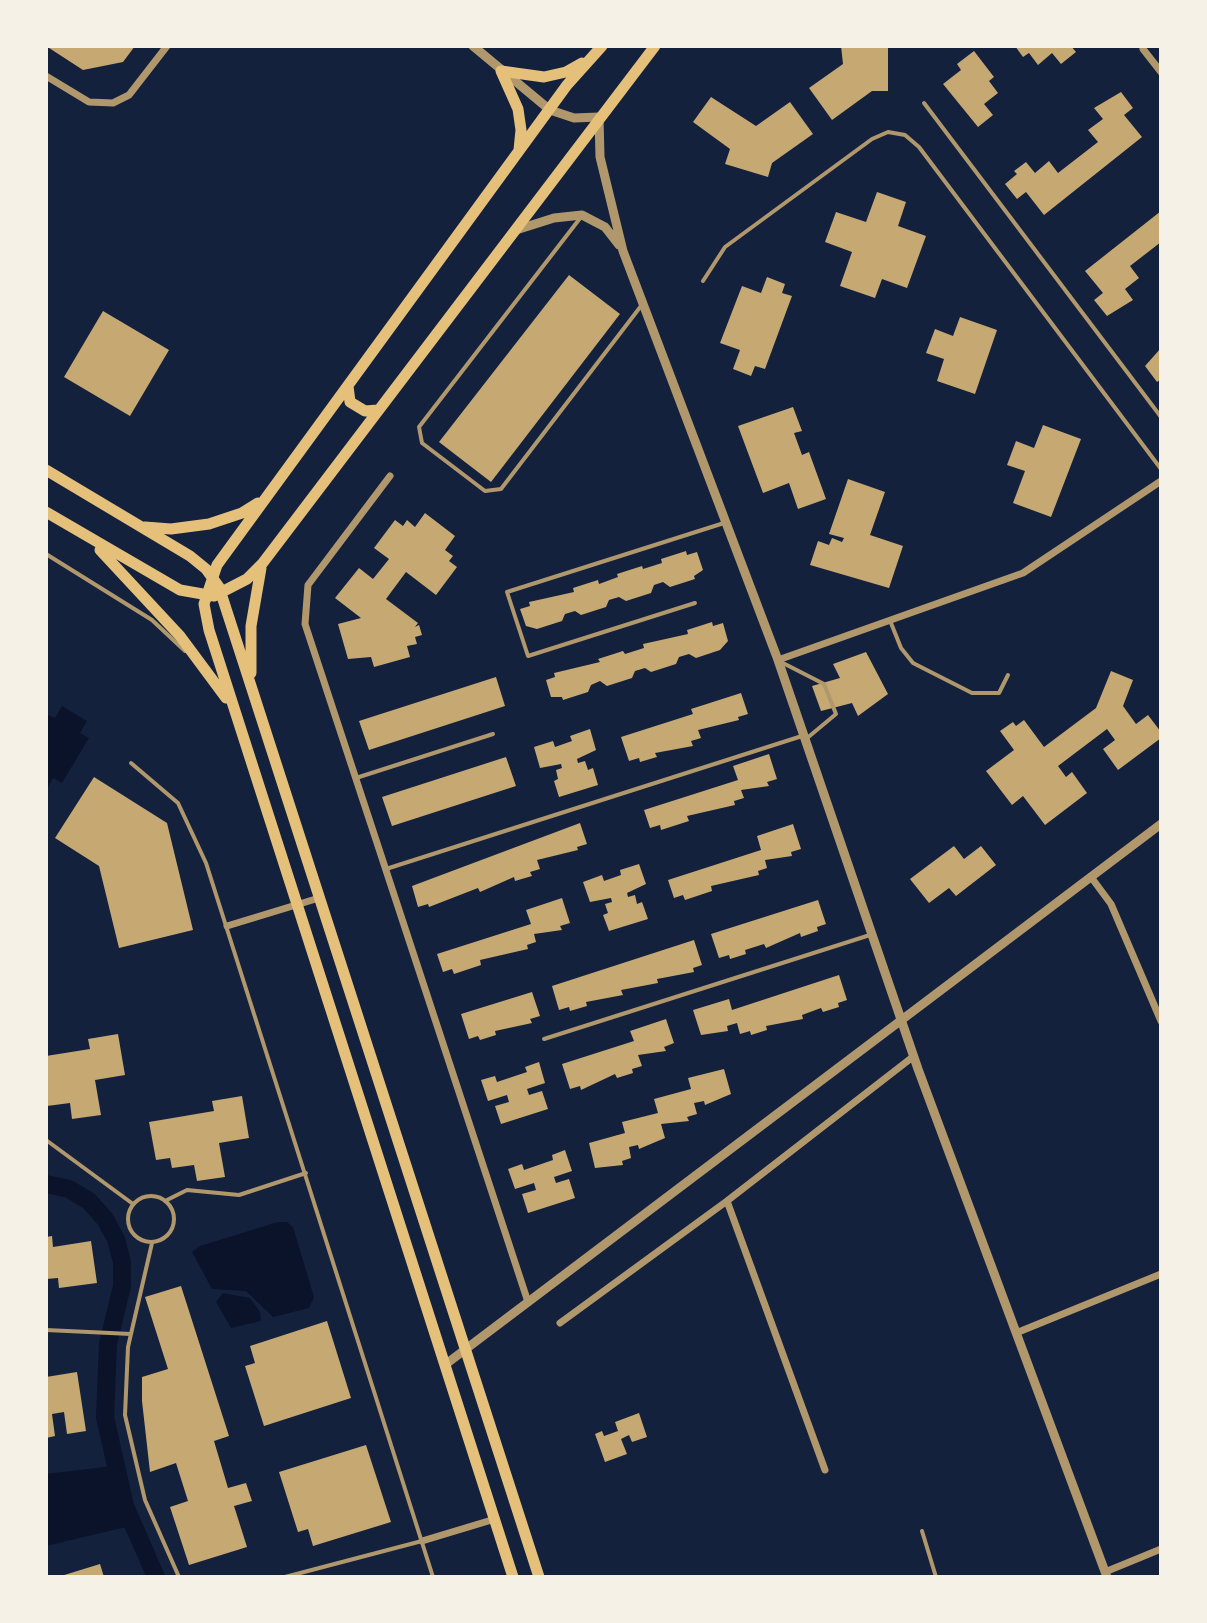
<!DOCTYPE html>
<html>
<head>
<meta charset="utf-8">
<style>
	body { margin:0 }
	#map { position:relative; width:1207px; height:1623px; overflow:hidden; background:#14213d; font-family:Overpass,sans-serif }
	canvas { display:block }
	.frame { position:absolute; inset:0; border:48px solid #f6f1e7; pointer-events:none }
</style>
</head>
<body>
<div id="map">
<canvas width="1207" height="1623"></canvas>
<div class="frame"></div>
</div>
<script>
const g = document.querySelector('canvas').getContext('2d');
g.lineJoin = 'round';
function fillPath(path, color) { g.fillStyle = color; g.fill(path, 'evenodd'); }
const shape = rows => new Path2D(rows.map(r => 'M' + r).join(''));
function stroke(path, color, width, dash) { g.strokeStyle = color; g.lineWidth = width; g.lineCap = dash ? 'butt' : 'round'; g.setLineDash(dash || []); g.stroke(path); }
fillPath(shape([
	[62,706,87,721,80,733,89,738,62,783,53,778,47,789,46,714,55,718],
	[278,1222,287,1222,293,1227,314,1297,309,1308,273,1317,246,1291,212,1289,192,1252,200,1246],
	[223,1293,250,1298,260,1312,261,1321,231,1328,216,1302],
	[121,1465,139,1524,46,1546,46,1474]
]), '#0b132b');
stroke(shape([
	[46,1184,69,1189,89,1201,105,1219,116,1239,122,1262,122,1286,108,1344,105,1417,125,1506,156,1577]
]), '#0b132b', 18);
fillPath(shape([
	[46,46,135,46,123,62,83,70],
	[841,46,888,47,888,91,872,91,832,120,809,88,843,64],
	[1015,46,1071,46,1076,52,1061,64,1052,53,1038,65,1029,53,1023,57],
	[974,51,994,77,989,81,998,93,984,104,993,115,978,127,943,84,961,70,957,64],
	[1121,92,1133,108,1124,115,1142,137,1044,215,1026,192,1017,199,1005,184,1017,174,1014,171,1026,162,1035,173,1049,161,1058,173,1098,142,1088,130,1103,119,1094,108],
	[711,97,756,126,790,102,813,134,772,163,768,177,725,164,730,149,693,122],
	[877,192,906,202,898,226,926,236,907,288,882,279,875,298,840,286,852,252,825,242,836,212,866,222],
	[1161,211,1161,242,1130,266,1139,278,1125,289,1133,300,1107,316,1094,300,1103,293,1085,271],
	[569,275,620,314,491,482,439,442],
	[767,277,785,284,782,293,792,296,765,369,755,366,751,376,733,369,740,350,720,343,742,286,761,293],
	[103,311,169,350,130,416,64,377],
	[960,317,997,330,975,394,937,381,944,359,926,353,935,329,953,336],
	[1161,348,1161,379,1157,382,1145,366],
	[793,407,802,431,794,433,802,455,809,452,826,499,798,509,789,483,763,493,738,426],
	[1043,425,1081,439,1051,517,1013,503,1025,471,1007,465,1016,441,1034,448],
	[848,479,885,492,870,535,903,546,889,588,810,565,818,541,829,545,832,538,842,542,844,538,829,534],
	[425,513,455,536,445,550,453,556,449,561,457,567,436,595,406,572,386,599,418,623,415,627,419,625,422,635,415,637,417,644,407,646,410,657,374,667,371,657,348,659,338,624,361,618,335,598,359,568,373,579,389,559,374,548,395,520,403,526,407,520,415,527],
	[686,551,687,555,697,552,703,570,694,576,695,579,670,587,663,582,654,585,651,593,626,601,619,597,609,600,606,607,581,615,575,611,565,614,562,621,537,629,526,626,520,609,530,606,529,602,574,592,573,588,598,580,599,584,618,577,617,574,642,566,643,569,662,563,661,559],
	[712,622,713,626,723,623,728,641,720,650,696,658,689,654,679,657,676,664,651,672,645,668,635,671,632,678,607,686,600,681,591,685,588,692,563,700,562,697,551,697,546,680,555,677,554,673,600,662,598,659,623,651,625,654,644,648,643,644,688,634,687,630],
	[866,652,888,694,858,716,852,703,821,711,812,686,840,678,833,664],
	[1111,671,1133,680,1123,706,1136,724,1148,715,1161,732,1161,738,1118,770,1103,749,1115,740,1107,729,1058,766,1066,777,1072,772,1087,793,1045,825,1023,796,1012,805,986,771,1014,750,1000,731,1013,722,1016,726,1024,720,1044,747,1096,708],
	[496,677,505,706,369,750,359,721],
	[741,693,748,714,738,717,739,720,698,730,701,738,691,741,693,746,655,753,657,757,640,762,639,758,629,761,621,737,693,714,691,709],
	[590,729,596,750,577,759,578,763,585,761,588,770,593,768,598,785,559,797,554,781,558,779,556,770,562,768,561,764,540,768,534,747,553,741,555,747,572,741,570,736],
	[769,754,777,779,767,782,769,786,741,790,744,798,734,801,735,805,687,816,689,821,661,830,660,825,650,828,644,810,738,780,733,766],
	[506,757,516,786,392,826,382,797],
	[94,777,167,823,193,930,119,948,99,866,55,838],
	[580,823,587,844,577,847,578,850,537,860,540,869,530,872,532,876,515,881,514,877,480,892,478,888,429,907,428,904,418,907,412,886],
	[793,824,801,849,791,852,792,856,765,860,767,868,758,871,759,875,711,886,712,891,685,900,683,895,674,898,668,880,761,850,757,836],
	[954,846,964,859,981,846,996,865,956,896,949,888,929,903,910,879],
	[639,864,646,884,627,893,628,897,635,895,637,904,642,902,648,919,609,931,603,915,608,913,605,904,612,902,611,898,590,902,583,882,602,875,604,881,621,875,620,870],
	[562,898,570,923,560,926,562,930,534,934,536,942,527,945,528,949,480,960,481,965,454,974,452,969,443,972,437,954,531,924,526,910],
	[818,900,826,924,817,927,818,931,801,937,800,933,766,948,764,944,745,950,746,954,730,959,729,955,719,958,711,934],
	[694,940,702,965,693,968,694,972,657,979,658,983,621,990,623,995,586,1002,587,1006,570,1011,569,1007,559,1010,552,986],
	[839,975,847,1000,838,1003,839,1007,823,1012,821,1008,802,1015,803,1019,766,1026,767,1030,751,1035,750,1031,740,1034,737,1023,727,1026,728,1031,701,1035,693,1010,729,999,732,1010],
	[532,992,540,1016,530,1019,532,1023,495,1031,496,1035,480,1040,478,1036,469,1039,461,1014],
	[666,1019,674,1043,664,1047,666,1051,638,1055,642,1066,632,1069,633,1073,617,1078,615,1074,581,1090,580,1086,570,1089,562,1064,634,1041,630,1031],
	[118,1034,125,1075,95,1080,101,1115,72,1119,70,1103,47,1106,46,1056,90,1049,88,1039],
	[539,1062,545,1083,527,1089,529,1095,542,1091,548,1109,501,1124,495,1106,509,1102,507,1095,488,1101,481,1080,495,1076,497,1082,527,1072,525,1067],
	[724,1069,731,1094,705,1105,704,1101,694,1103,697,1114,687,1117,689,1121,661,1124,665,1138,639,1149,638,1145,629,1147,631,1158,622,1161,623,1165,595,1168,589,1143,625,1133,622,1122,658,1113,654,1099,691,1089,688,1078],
	[242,1096,249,1138,219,1143,225,1177,197,1181,194,1165,172,1168,170,1158,156,1160,149,1122,214,1111,212,1101],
	[565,1150,572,1171,554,1177,556,1183,569,1179,575,1198,528,1213,522,1194,536,1190,534,1183,515,1189,508,1169,522,1164,524,1170,553,1160,552,1155],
	[52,1236,53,1247,91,1241,97,1283,59,1288,58,1278,46,1279,46,1237],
	[181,1286,229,1436,214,1441,228,1488,246,1483,252,1501,234,1506,247,1547,189,1565,170,1507,188,1501,176,1463,150,1472,142,1401,142,1377,168,1369,145,1297],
	[327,1321,351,1398,264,1426,245,1366,255,1363,250,1346],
	[77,1372,86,1431,67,1434,64,1412,52,1414,55,1436,46,1438,46,1377],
	[639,1413,647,1437,632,1442,629,1435,621,1439,627,1454,605,1462,595,1434,602,1431,604,1436,618,1431,615,1422],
	[366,1445,391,1522,313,1546,308,1529,298,1532,279,1472],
	[100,1564,104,1577,61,1577,61,1576]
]), '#c6a872');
stroke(shape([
	[924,103,1161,417],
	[581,217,419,427,422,443,485,491,501,489,641,306],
	[703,281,725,247,872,139,888,132,905,135,919,147,1161,469],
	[46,554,152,620,185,651],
	[695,603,528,656,507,592,724,523],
	[891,623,901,648,913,663,972,693,999,693,1008,675],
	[779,661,824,684,836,714,806,739],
	[131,763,178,803,206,863,433,1577],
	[356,778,493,734],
	[386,869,802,736],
	[544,1039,870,935],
	[46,1140,133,1204],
	'128 1219a23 23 0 1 1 46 0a23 23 0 1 1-46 0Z',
	[165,1201,187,1190,239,1195,306,1173],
	[152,1243,128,1347,125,1415,145,1500,179,1577],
	[46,1330,131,1334],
	[922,1531,936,1577],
	[285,1577,422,1541]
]), '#b1986c', 4);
stroke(shape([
	[1143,49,1161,72],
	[46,76,89,102,113,103,129,95,167,46],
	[390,476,308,585,305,624,528,1302],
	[778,660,1023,573,1161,481],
	[1091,877,1111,904,1161,1021],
	[227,926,319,898],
	[727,1201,825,1470],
	[560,1323,727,1201,914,1056],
	[1016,1333,1161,1274],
	[422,1541,495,1519],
	[1105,1572,1161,1549]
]), '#b1986c', 7);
stroke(shape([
	[473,46,550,110,574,118,599,117,600,157,623,251,778,660,918,1069,1107,1577],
	[516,230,554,218,582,215,605,227,619,245],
	[446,1364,1161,824]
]), '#b1986c', 9);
stroke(shape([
	[501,71,544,77,566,72,582,63],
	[501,71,518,109,521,130,519,150],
	[348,386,350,402,365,411,378,410],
	[46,470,190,556,206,569,219,587,539,1577],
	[46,512,180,590,214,596,247,579,262,564,655,46],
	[145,527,171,529,209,524,242,513,258,503],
	[100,550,180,636,226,698],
	[251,673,251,626,261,568],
	[513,1577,209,630,204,604,217,565,567,85,602,46]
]), '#e5c07b', 11);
</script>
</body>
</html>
